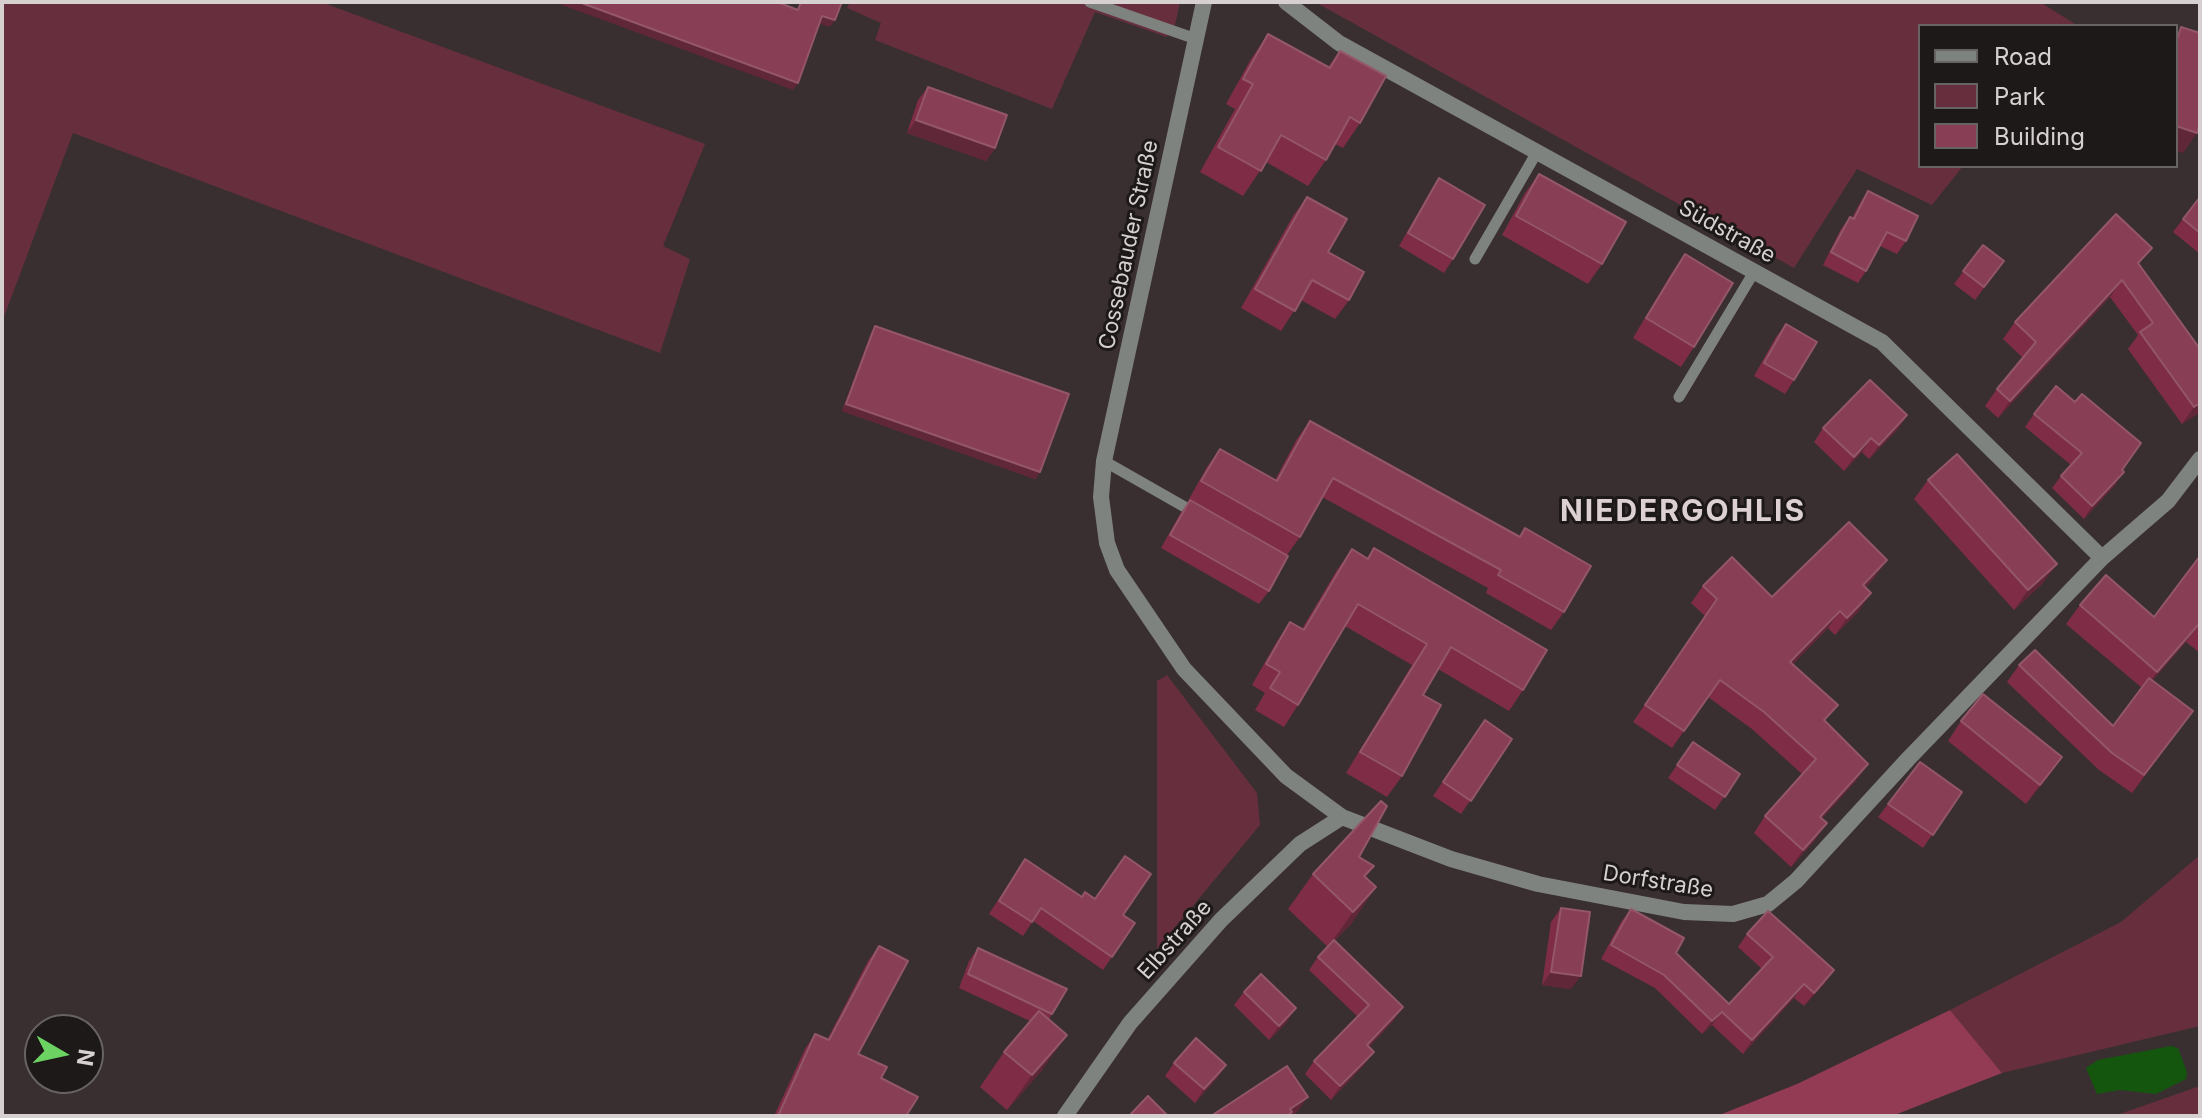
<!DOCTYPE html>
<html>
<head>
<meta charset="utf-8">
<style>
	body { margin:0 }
	#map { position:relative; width:2202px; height:1118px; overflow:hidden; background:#392f31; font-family:Inter,sans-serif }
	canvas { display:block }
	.frame { position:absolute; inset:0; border:4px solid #d6d0d1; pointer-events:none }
	.legend { position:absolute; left:1918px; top:24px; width:260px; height:144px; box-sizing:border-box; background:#1d1919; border:2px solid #676263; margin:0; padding:10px 14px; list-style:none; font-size:24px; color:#d6d0d1 }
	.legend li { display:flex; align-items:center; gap:16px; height:40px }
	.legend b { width:40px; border:2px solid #676263 }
	.north { position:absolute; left:24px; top:1014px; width:80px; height:80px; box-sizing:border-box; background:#1d1919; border:2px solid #676263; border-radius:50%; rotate:99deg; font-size:22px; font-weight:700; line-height:32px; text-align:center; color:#d6d0d1 }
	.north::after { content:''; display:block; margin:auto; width:28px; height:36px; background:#6cd362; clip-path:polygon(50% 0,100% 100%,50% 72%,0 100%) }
</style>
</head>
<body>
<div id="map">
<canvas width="2202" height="1118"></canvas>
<div class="frame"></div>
<ul class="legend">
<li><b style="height:10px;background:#7f837f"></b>Road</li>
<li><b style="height:22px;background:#672f3d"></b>Park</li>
<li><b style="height:22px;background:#883f56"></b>Building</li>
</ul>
<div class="north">N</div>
</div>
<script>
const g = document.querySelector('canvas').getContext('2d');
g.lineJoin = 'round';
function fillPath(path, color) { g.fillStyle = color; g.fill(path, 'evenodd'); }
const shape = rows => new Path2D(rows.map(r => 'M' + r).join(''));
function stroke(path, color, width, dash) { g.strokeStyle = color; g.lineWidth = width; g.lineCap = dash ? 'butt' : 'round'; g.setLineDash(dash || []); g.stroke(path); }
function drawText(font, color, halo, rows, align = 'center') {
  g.font = font + ' Inter,sans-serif'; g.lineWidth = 6; g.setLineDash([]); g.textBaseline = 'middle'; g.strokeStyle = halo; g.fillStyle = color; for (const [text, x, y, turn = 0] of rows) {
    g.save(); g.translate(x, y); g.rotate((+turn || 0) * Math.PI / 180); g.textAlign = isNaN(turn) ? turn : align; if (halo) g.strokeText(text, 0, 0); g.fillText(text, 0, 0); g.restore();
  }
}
fillPath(shape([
	[2,2,321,2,705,144,663,246,690,259,660,353,73,133,2,322],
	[850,2,1180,2,1175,25,1169,25,1167,37,1095,12,1052,109,875,40,881,23,847,8],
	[1315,2,2040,2,2075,24,1920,26,1920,166,1963,166,1932,205,1857,169,1794,268],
	[1167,675,1257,793,1260,825,1157,949,1157,681],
	[2200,855,2200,1026,2002,1073,1950,1010,2121,922],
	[2200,1086,2200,1116,2114,1116]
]), '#672f3d');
fillPath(shape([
	[1950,1010,2002,1073,1892,1116,1717,1116,1797,1084]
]), '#933b54');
fillPath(shape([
	[2171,1046,2178,1048,2187,1072,2186,1079,2156,1094,2120,1090,2097,1094,2086,1068,2098,1060]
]), '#14560e');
stroke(shape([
	[1090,2,1196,39],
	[1475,259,1537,152],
	[1679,397,1754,272],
	[1104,461,1197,514]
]), '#7f837f', 11);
stroke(shape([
	[1204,2,1104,461,1101,497,1107,543,1117,570,1184,669,1286,776,1342,817,1451,859,1538,884,1684,912,1733,914,1768,904,1796,881,1909,758,2102,558,2168,501,2200,459],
	[1286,2,1339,43,1882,342,2102,558],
	[1065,1116,1130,1023,1221,920,1300,844,1342,817]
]), '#7f837f', 16);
fillPath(shape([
	[1268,34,1328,67,1340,51,1360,123,1343,148,1335,144,1326,160,1308,186,1266,162,1243,196,1200,172,1235,109,1226,104,1251,59],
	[928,87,995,148,986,161,907,133,918,100],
	[1539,174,1602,264,1588,284,1502,235,1525,193],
	[1439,178,1453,259,1444,273,1399,246,1430,192],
	[1868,191,1906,241,1897,254,1880,246,1866,271,1858,283,1823,265,1841,229,1850,217,1852,218,1860,203],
	[1307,197,1349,300,1335,319,1301,300,1281,331,1241,308,1293,216],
	[2200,197,2200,254,2173,232],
	[1983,245,2004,261,1975,300,1954,284],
	[1685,254,1694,347,1681,367,1633,338,1671,274],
	[2140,265,2200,349,2200,412,2182,424,2128,349,2138,335,2110,297,1998,418,1985,406,1997,389,2023,358,2003,339,2015,322],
	[1786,324,1794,380,1785,394,1754,376,1776,337],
	[875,326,1040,472,1035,479,842,411,871,333],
	[2034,414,2122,470,2115,485,2084,519,2052,488,2061,476,2071,465,2025,427],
	[1907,415,1898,429,1869,459,1862,452,1844,471,1814,442,1823,428],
	[1310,421,1520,536,1525,528,1564,612,1551,630,1486,593,1488,588,1322,497,1300,537,1287,555,1269,591,1259,604,1161,548,1180,514,1190,500,1262,541,1189,499,1207,467,1220,449,1275,480,1297,439],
	[1928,480,2043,583,2014,610,1914,499],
	[1374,548,1523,690,1509,711,1438,669,1423,695,1402,776,1387,797,1346,773,1412,665,1345,626,1298,705,1284,727,1255,710,1265,693,1252,685,1276,643,1290,622,1302,629,1337,570,1352,549,1367,558],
	[2200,556,2200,653,2186,642,2152,681,2193,711,2132,793,2099,770,2007,682,2019,665,2113,726,2142,688,2066,624,2080,605,2154,617],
	[1875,577,1865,588,1859,611,1835,635,1828,628,1793,664,1825,722,1856,781,1822,818,1815,840,1791,867,1754,833,1765,816,1802,774,1752,729,1708,697,1672,748,1633,722,1705,616,1691,603,1703,586,1772,597],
	[1485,720,1512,739,1461,814,1433,796],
	[1961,721,2062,757,2026,804,1948,741],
	[1693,742,1740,774,1715,810,1668,778],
	[1962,792,1923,848,1878,817,1888,804],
	[1359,857,1374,866,1366,877,1352,923,1334,941,1394,1020,1369,1047,1364,1065,1331,1100,1305,1074,1314,1061,1358,1017,1309,970,1318,957,1328,947,1288,909,1313,874],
	[1025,859,1082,897,1095,899,1135,923,1103,970,1033,921,1023,936,989,914],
	[1561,908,1571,989,1542,985,1551,922],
	[1631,909,1729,1004,1762,969,1738,947,1747,934,1825,983,1804,1006,1794,998,1743,1054,1712,1025,1702,1034,1655,988,1601,959,1621,922],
	[879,946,858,1054,881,1078,906,1116,774,1116,805,1049,815,1034,827,1040,868,961],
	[978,948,1067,989,1049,1019,1042,1070,1007,1110,980,1087,1004,1052,1030,1021,959,988,969,961],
	[1244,992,1287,1022,1269,1040,1234,1005],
	[1174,1063,1226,1065,1217,1078,1195,1103,1165,1076]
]), '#7f2d47');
fillPath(shape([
	[554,2,579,2,798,83,793,90],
	[822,16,835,20,830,27,817,23],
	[916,120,995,148,986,161,907,133],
	[2176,126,2197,133,2183,153,2176,151],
	[2122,280,2110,297,1998,418,2010,401],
	[2200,403,2200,412,2182,424,2194,407],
	[846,404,1040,472,1035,479,842,411],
	[1907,415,1898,429,1869,459,1879,445],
	[1871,438,1862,452,1844,471,1854,457],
	[2124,472,2115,485,2084,519,2092,506],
	[1887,560,1875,577,1851,602,1863,585],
	[2057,564,2043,583,2014,610,2028,590],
	[1871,593,1859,611,1835,635,1847,618],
	[1840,611,1828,628,1778,679,1790,662],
	[2199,624,2186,642,2144,690,2157,672],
	[2062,757,2048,777,2026,804,2040,785],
	[1868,764,1856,781,1808,834,1820,817],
	[1827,823,1815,840,1791,867,1803,850],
	[1376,887,1352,923,1328,947,1353,912],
	[1834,970,1825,983,1804,1006,1814,993],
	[1551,972,1581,976,1571,989,1542,985],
	[1804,984,1794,998,1743,1054,1752,1040],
	[1403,1007,1394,1020,1358,1059,1367,1045],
	[1296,1008,1287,1022,1269,1040,1279,1026],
	[1722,1012,1712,1025,1702,1034,1712,1021],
	[1067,1035,1042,1070,1007,1110,1032,1075],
	[1374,1052,1364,1065,1331,1100,1340,1086],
	[1226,1065,1217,1078,1195,1103,1204,1089],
	[1308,1097,1294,1116,1285,1116,1290,1109]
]), '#5f2738');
const building = shape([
	[579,2,777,2,798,10,801,2,842,2,835,20,822,16,798,83,579,2],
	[2181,27,2200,33,2200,124,2197,133,2176,126,2176,43,2181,27],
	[1268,34,1330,68,1340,51,1386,76,1360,123,1350,117,1326,160,1281,135,1261,171,1218,147,1253,84,1243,79,1268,34],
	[928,87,1007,115,995,148,916,120,928,87],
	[1539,174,1626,222,1602,264,1516,216,1539,174],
	[1439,178,1485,205,1453,259,1408,233,1439,178],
	[1868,191,1918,216,1906,241,1887,232,1866,271,1831,252,1850,217,1854,219,1868,191],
	[1307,197,1347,219,1328,252,1364,272,1349,300,1312,280,1295,311,1255,289,1307,197],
	[2200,197,2200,233,2183,219,2200,197],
	[2116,214,2152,248,2138,263,2200,349,2200,403,2194,407,2140,332,2153,323,2122,280,2010,401,1997,389,2036,342,2015,322,2116,214],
	[1983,245,2004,261,1984,287,1963,271,1983,245],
	[1685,254,1733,283,1694,347,1646,318,1685,254],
	[1786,324,1817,342,1794,380,1764,363,1786,324],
	[875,326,1069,394,1040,472,846,404,875,326],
	[1870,380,1907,415,1879,445,1871,438,1854,457,1823,428,1870,380],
	[2056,386,2075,402,2082,394,2141,443,2122,470,2124,472,2092,506,2061,476,2082,453,2034,414,2056,386],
	[1310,421,1520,537,1525,528,1591,566,1564,612,1498,575,1501,570,1333,478,1300,537,1201,481,1220,449,1277,481,1310,421],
	[1957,454,2057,564,2028,590,1928,480,1957,454],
	[1190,500,1288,556,1269,591,1170,535,1190,500],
	[1849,522,1887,560,1863,585,1871,593,1847,618,1840,611,1790,662,1838,705,1824,720,1868,764,1820,817,1827,823,1803,850,1765,816,1816,759,1764,712,1720,680,1684,731,1645,705,1717,599,1703,586,1732,557,1772,597,1849,522],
	[1374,548,1547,650,1523,690,1451,647,1423,695,1441,705,1402,776,1360,752,1427,644,1358,604,1298,705,1270,688,1280,672,1266,664,1290,622,1304,630,1352,549,1368,559,1374,548],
	[2200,556,2200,625,2199,624,2157,672,2080,605,2106,575,2154,617,2200,556],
	[2035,650,2113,726,2149,678,2193,711,2144,775,2112,753,2019,665,2035,650],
	[1983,694,2062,757,2040,785,1961,721,1983,694],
	[1485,720,1512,739,1471,801,1443,782,1485,720],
	[1693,742,1740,774,1725,797,1677,765,1693,742],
	[1920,762,1962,792,1933,835,1888,804,1920,762],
	[1381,801,1387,806,1359,857,1374,866,1364,876,1376,887,1353,912,1313,874,1381,801],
	[1125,856,1151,874,1123,915,1135,923,1112,957,1041,908,1032,922,999,901,1025,859,1082,897,1085,892,1095,899,1125,856],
	[1561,908,1590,912,1581,976,1551,972,1561,908],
	[1631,909,1684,938,1676,953,1729,1004,1773,957,1747,934,1768,911,1834,970,1814,993,1804,984,1752,1040,1722,1012,1712,1021,1664,975,1611,945,1631,909],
	[1334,940,1403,1007,1367,1045,1374,1052,1340,1086,1314,1061,1369,1005,1318,957,1334,940],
	[879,946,908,961,858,1054,887,1067,881,1078,918,1097,906,1116,778,1116,815,1034,829,1040,879,946],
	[978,948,1067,989,1052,1014,968,974,978,948],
	[1261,974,1296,1008,1279,1026,1244,992,1261,974],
	[1039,1011,1067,1035,1032,1075,1004,1052,1039,1011],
	[1196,1038,1226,1065,1204,1089,1174,1063,1196,1038],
	[1287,1066,1308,1097,1290,1109,1292,1112,1287,1116,1211,1116,1287,1066],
	[1148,1096,1168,1116,1129,1116,1148,1096]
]);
fillPath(building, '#883f56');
stroke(building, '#945669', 2);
drawText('22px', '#d6d0d1', '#1d1919', [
	["Südstraße",1727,232,29],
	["Cossebauder Straße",1129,245,-78],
	["Dorfstraße",1658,882,9],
	["Elbstraße",1175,940,-48]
]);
g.letterSpacing = '2px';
drawText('bold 30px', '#dcd0d2', '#1d1919', [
	["NIEDERGOHLIS",1683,512]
]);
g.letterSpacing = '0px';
</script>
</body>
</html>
